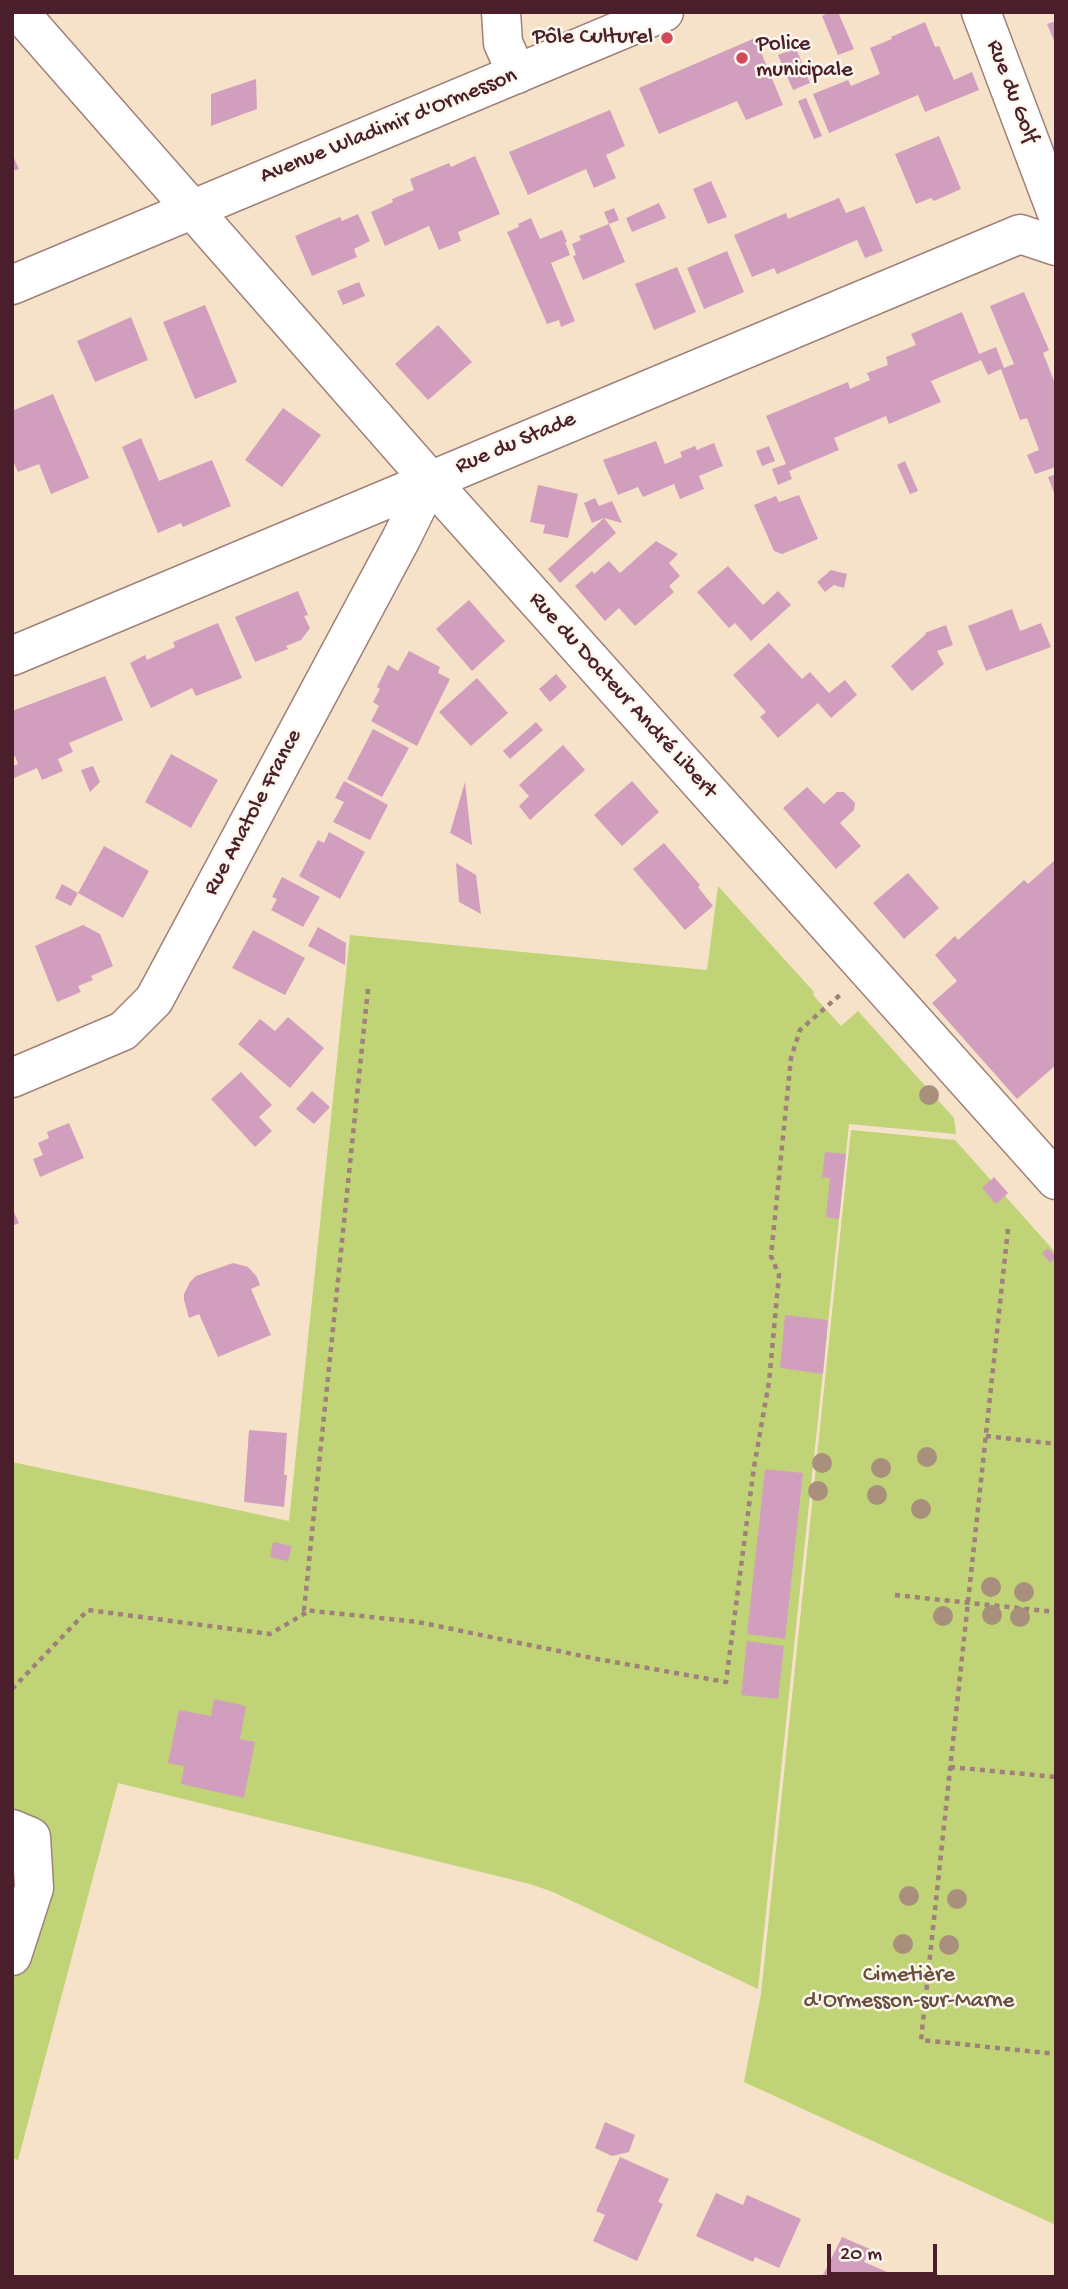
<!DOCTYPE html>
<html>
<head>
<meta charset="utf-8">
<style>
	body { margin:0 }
	#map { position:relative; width:1068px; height:2289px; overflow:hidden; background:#f6e2c9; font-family:"Gochi Hand",sans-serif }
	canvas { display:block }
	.frame { position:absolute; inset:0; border:14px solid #4a1f2b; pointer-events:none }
	.scale { position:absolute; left:827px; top:2244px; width:110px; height:32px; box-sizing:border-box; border:4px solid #4a1f2b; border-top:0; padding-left:9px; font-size:21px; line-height:24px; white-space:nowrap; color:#4a1f2b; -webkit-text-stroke:5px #fbf7ec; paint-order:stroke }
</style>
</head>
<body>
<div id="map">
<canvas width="1068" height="2289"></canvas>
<div class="frame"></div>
<div class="scale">20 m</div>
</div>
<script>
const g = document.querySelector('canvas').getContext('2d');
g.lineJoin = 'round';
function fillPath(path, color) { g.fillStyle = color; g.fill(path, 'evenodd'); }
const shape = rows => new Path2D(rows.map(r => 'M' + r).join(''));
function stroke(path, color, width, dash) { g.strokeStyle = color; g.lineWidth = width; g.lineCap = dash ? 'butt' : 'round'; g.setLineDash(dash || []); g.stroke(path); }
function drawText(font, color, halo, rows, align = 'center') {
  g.font = font + ' "Gochi Hand",sans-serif'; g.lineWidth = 5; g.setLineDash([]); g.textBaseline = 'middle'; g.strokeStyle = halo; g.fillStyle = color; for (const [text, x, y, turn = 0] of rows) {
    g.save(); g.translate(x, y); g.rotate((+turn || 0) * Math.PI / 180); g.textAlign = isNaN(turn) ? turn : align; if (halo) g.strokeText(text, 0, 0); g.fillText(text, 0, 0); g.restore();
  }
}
fillPath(shape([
	[718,886,814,992,813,995,841,1026,858,1011,954,1118,956,1134,849,1124,758,1989,553,1892,530,1884,118,1783,18,2160,12,2158,12,1462,289,1521,350,935,707,970],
	[851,1130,955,1140,1056,1253,1056,2225,744,2082,761,1994]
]), '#c0d477');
fillPath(shape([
	[830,12,838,12,854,49,838,55,822,16],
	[1056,21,1056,45,1047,24],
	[925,22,935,47,939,46,954,80,972,72,979,90,925,112,918,95,829,133,813,94,848,80,851,86,880,74,870,48,892,39,891,37],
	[755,38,783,105,746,120,737,101,659,134,639,88],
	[796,48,810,83,793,90,778,55],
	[256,79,257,109,211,126,211,94],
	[806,98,822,136,814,139,798,101],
	[610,110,625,146,606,155,616,178,594,188,586,169,528,195,509,152],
	[939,136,961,189,934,201,931,198,916,204,895,154],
	[12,154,19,169,12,171],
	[475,156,500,214,458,232,461,241,439,250,429,226,385,246,371,212,393,202,392,199,414,190,410,179,449,163,451,167],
	[711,181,727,217,708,224,693,189],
	[839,198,846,213,864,206,883,251,865,258,857,240,777,274,774,268,752,277,734,235,786,213,788,219],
	[659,203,666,218,632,232,626,218],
	[614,208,619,220,609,224,604,212],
	[358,214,370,241,354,249,357,257,312,276,295,236,340,217,342,221],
	[531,218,540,239,562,230,567,242,565,242,570,255,551,263,575,321,561,327,559,320,547,324,507,232,519,227,518,224],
	[609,224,625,262,583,280,573,256,576,255,572,244,581,240,579,236],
	[727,251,744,292,704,309,687,268],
	[677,267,696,312,654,330,635,284],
	[359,282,365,296,343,305,337,291],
	[1024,292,1049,350,1043,353,1056,386,1056,467,1035,474,1027,455,1039,450,1027,418,1020,420,1001,369,988,375,981,360,931,381,941,402,889,424,886,416,834,438,839,450,789,471,792,479,778,485,772,469,786,464,766,416,848,382,850,389,870,380,867,373,888,365,886,357,916,345,911,334,962,312,979,354,996,347,1004,368,1014,364,990,306],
	[205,305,237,382,195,399,163,322],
	[131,317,148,360,95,382,77,341],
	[438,325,472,362,428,400,395,364],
	[53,394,89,478,51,494,39,464,18,472,12,459,12,411],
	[283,408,321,435,282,487,245,460],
	[141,438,159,481,212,460,231,506,183,527,181,523,158,533,122,447],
	[656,441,665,464,682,457,680,452,695,446,697,450,714,443,723,466,699,476,704,489,680,499,674,484,643,497,638,487,618,495,603,460],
	[769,446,775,461,762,466,756,451],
	[905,461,918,491,910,494,897,465],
	[1056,474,1056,498,1048,477],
	[538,485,578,494,568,538,543,533,545,525,530,522],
	[799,495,818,539,782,554,774,551,754,505,776,496,779,502],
	[595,498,599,506,612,501,622,523,604,518,592,523,584,503],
	[604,518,616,533,560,583,548,569],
	[656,541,678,554,669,563,680,576,669,586,674,592,635,626,619,608,605,621,575,586,592,571,594,574,609,561,620,573],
	[728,566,763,605,778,591,791,605,751,641,735,623,729,628,697,592],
	[831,570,847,574,844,588,834,585,825,592,817,582],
	[298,591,308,615,304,616,310,628,301,640,286,646,288,649,255,662,235,617],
	[469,600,505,641,472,671,436,629],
	[1012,609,1020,631,1041,623,1051,647,986,671,968,626],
	[218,623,242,678,196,696,192,688,151,708,130,663,145,655,147,660,175,647,173,642],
	[946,625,953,645,937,651,944,664,912,691,891,666,926,634,925,633],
	[769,643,802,679,810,672,829,693,845,680,857,695,831,718,818,703,778,738,760,717,766,712,733,675],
	[409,651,440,667,438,673,450,679,417,746,371,721,379,706,373,702,380,689,377,687,388,665,398,671],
	[556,674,567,687,550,702,539,689],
	[105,676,123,720,69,743,73,752,58,759,63,771,42,780,37,768,12,779,12,766,18,764,15,756,12,758,12,711],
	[477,678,508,713,471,746,439,712],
	[536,722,543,730,510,759,503,751],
	[373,729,409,748,382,797,347,779],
	[563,745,585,770,530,820,519,806,529,796,519,785],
	[171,754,218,780,191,828,145,802],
	[93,766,100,782,90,792,81,770],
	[344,781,388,805,370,840,333,822,344,802,335,798],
	[632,781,659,812,622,846,594,815],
	[465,782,472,845,450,833],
	[807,787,824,804,837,792,844,792,855,803,854,810,840,823,861,846,836,869,783,808],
	[329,832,365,852,340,899,299,876,318,840,324,843],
	[664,843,700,885,698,887,713,906,685,930,633,869],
	[104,846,149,871,123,918,78,893],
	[1056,859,1056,1065,1017,1099,932,1003,957,981,935,955,955,936,958,940,1024,880,1028,884],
	[456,863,476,875,481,914,459,902],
	[908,873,939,908,904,939,873,903],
	[282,877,320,897,303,927,271,910,277,899,272,897],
	[62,884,78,893,71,906,55,898],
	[83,925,100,934,113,966,91,976,93,980,78,986,81,992,57,1002,35,946],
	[318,927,346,943,345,965,308,946],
	[253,930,305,958,285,995,232,968],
	[288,1017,324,1048,290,1088,238,1044,260,1019,275,1031],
	[241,1072,272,1105,259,1117,272,1131,255,1147,211,1099],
	[312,1091,330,1107,314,1124,296,1109],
	[69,1123,84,1158,40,1177,33,1159,43,1155,38,1143,49,1138,47,1132],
	[825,1152,846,1154,839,1219,826,1217,830,1178,822,1177],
	[994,1177,1008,1193,996,1204,982,1188],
	[12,1208,19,1223,12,1226],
	[1048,1248,1056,1257,1050,1263,1042,1253],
	[233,1263,248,1267,257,1277,260,1285,251,1289,271,1335,218,1357,199,1314,189,1318,184,1300,184,1294,190,1282,196,1276],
	[785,1315,828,1320,823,1374,780,1368],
	[249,1430,287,1433,284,1475,287,1475,284,1507,244,1502],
	[765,1469,803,1473,785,1639,747,1634],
	[273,1542,292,1546,288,1561,270,1557],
	[747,1641,784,1646,778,1699,741,1695],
	[214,1699,246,1706,240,1739,255,1742,244,1798,181,1784,184,1766,168,1763,179,1710,211,1716],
	[605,2122,635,2135,629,2152,612,2156,595,2148],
	[620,2157,669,2179,658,2202,663,2204,637,2261,593,2241,605,2215,596,2211],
	[716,2193,743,2205,747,2195,801,2219,779,2268,755,2257,753,2262,696,2236],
	[842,2237,870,2249,864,2262,892,2274,891,2277,822,2277]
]), '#d29ebd');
const street = shape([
	[19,12,450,503,1056,1180],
	[501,12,503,43,517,74],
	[981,12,1056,211],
	[12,656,1020,234,1056,246],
	[12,1078,123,1031,154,1000,401,539,430,480],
	[12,1829,31,1837,34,1888,12,1956]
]);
const secondary = shape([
	[12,285,664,12]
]);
stroke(street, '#a0807a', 41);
stroke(secondary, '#a0807a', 41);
stroke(shape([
	[368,989,304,1610,418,1622,597,1659,726,1682,754,1467,769,1382,779,1275,771,1256,791,1058,800,1030,841,994],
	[1008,1229,921,2040,1056,2054],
	[986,1436,1056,1444],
	[895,1595,1056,1612],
	[12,1689,88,1610,270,1634,309,1611],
	[950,1767,1056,1777]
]), '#a0807a', 4.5, [5, 5]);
stroke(street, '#fff', 38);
stroke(secondary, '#fff', 38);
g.fillStyle = '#a8907d';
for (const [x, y] of [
	[929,1095],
	[927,1457],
	[822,1463],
	[881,1468],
	[818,1491],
	[877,1495],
	[921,1509],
	[991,1587],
	[1024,1592],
	[992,1615],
	[943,1616],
	[1020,1617],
	[909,1896],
	[957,1899],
	[903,1944],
	[949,1945]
]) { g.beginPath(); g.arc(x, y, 10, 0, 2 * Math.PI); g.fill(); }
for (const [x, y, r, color] of [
	[667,38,7,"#d1495b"],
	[742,58,7,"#d1495b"]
]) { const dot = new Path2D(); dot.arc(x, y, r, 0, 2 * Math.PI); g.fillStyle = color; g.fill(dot); stroke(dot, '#fbf7ec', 2.5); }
drawText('23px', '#4a1f2b', '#fbf7ec', [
	["Pôle Culturel",653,38],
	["Police",756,45,"left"],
	["municipale",756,71,"left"]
], 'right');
drawText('23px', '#4a1f2b', '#fbf7ec', [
	["Rue du Golf",1011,92,69],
	["Avenue Wladimir d'Ormesson",389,127,-22],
	["Rue du Stade",516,444,-23],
	["Rue du Docteur André Libert",622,696,48],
	["Rue Anatole France",254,813,-62]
]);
drawText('23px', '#684c3e', '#fbf7ec', [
	["Cimetière",909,1976],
	["d'Ormesson-sur-Marne",909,2002]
]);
</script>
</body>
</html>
